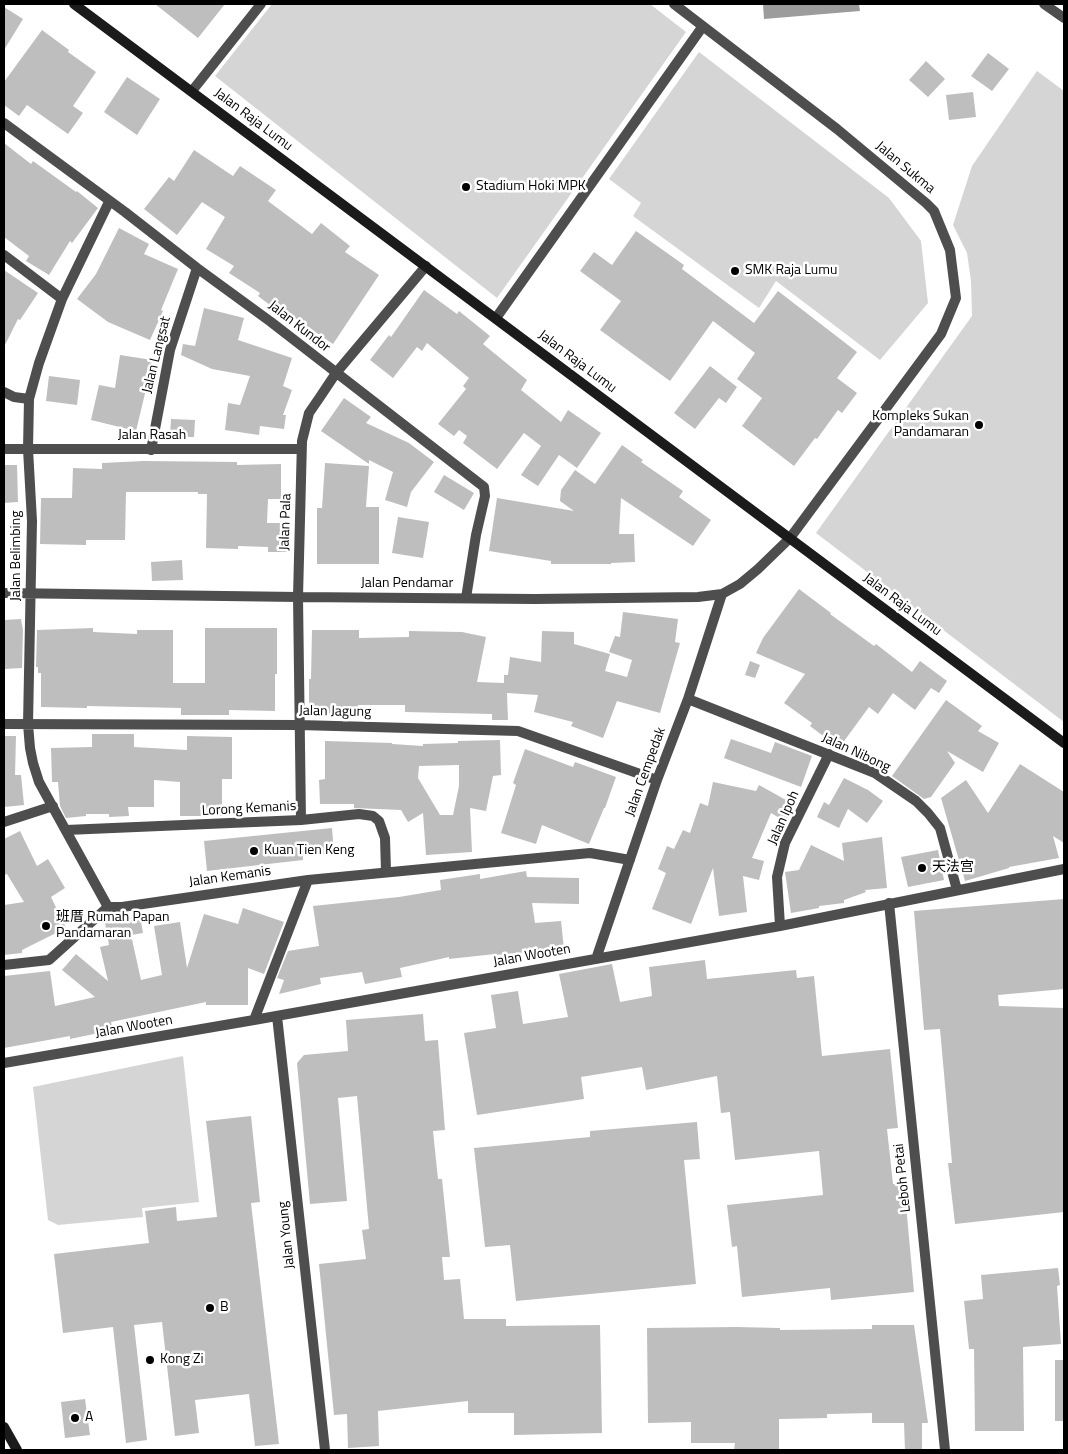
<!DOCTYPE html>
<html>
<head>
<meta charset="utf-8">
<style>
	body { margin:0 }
	#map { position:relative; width:1068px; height:1454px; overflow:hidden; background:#fff; font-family:"Titillium Web",sans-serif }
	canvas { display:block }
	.frame { position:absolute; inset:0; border:5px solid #000; pointer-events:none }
</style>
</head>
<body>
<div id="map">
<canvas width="1068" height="1454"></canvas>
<div class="frame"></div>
</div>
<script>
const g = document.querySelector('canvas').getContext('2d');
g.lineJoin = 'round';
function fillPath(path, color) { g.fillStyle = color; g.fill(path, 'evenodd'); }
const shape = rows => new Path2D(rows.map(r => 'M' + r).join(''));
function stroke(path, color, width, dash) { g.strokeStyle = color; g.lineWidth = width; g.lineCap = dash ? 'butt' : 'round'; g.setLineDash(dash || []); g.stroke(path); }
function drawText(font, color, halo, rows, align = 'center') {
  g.font = font + ' "Titillium Web","Noto Sans SC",sans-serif'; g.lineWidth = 5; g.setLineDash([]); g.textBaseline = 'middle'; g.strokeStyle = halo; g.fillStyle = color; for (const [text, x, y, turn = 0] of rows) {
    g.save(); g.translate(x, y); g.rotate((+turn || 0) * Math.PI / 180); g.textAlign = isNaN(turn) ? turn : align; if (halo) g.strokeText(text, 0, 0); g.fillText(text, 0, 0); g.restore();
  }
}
fillPath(shape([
	[272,4,650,4,686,32,497,298,215,76],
	[699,52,889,198,921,241,928,303,880,360,776,281,759,308,633,216,641,203,609,179],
	[1037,71,1064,91,1064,722,816,533,972,316,971,281,967,253,953,225,972,166],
	[183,1056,199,1202,142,1208,143,1217,58,1225,48,1220,33,1087]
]), '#d5d5d5');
fillPath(shape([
	[763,4,859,4,860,11,764,19]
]), '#9c9c9c');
fillPath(shape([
	[155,4,225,4,198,38],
	[4,7,23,19,4,50],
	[42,30,69,50,68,52,96,72,73,106,83,113,68,134,27,105,19,116,4,105,4,82],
	[988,53,1009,69,992,91,971,76],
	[926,61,945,79,928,97,909,80],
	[127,77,160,99,137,135,104,112],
	[973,92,976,117,949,120,946,95],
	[4,143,31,164,33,161,76,192,77,191,98,208,72,243,70,241,49,275,26,261,29,256,4,237],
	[194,150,233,176,240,166,276,190,268,201,312,234,321,223,350,246,345,252,379,275,333,344,289,314,287,318,258,296,260,293,229,273,234,266,206,249,225,217,202,202,177,235,144,209,169,177,174,181],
	[119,228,149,244,144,254,178,269,161,310,163,311,150,340,108,322,77,299,96,274],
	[636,231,684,265,682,269,754,323,778,291,857,352,837,378,857,393,842,413,838,410,817,439,815,438,794,466,742,426,762,398,737,379,755,353,713,321,670,381,600,330,621,301,580,271,594,252,612,265],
	[4,270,38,293,20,320,18,319,4,347],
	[424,290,457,314,459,311,490,336,483,344,527,380,521,390,561,422,568,410,601,433,577,468,559,455,538,486,521,475,541,446,524,433,497,469,463,443,467,436,459,430,454,436,438,424,466,389,463,386,469,378,427,343,422,351,417,347,393,378,370,360,389,335,391,337],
	[204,308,244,318,238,340,292,358,283,386,292,390,283,415,286,415,284,429,260,426,259,435,225,430,228,403,240,405,250,376,212,369,181,355,183,344,195,346],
	[120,355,152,360,148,386,147,385,136,431,91,420,99,385,115,388],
	[710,366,737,387,726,403,719,398,695,429,674,413],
	[49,376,80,380,77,405,46,401],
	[344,398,371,417,366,423,409,443,434,462,411,492,407,507,385,500,393,472,369,460,369,464,321,431],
	[171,419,195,420,194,437,170,437],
	[622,445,643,460,641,462,683,491,679,497,711,520,693,546,621,498,619,534,634,534,635,562,611,563,611,564,551,564,551,561,489,551,497,498,574,511,560,501,561,490,575,470,595,484],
	[144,461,237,462,237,465,281,464,281,499,268,499,267,523,291,523,291,552,268,552,268,547,238,546,238,549,206,548,207,494,198,494,198,492,126,492,125,540,86,540,86,545,40,544,41,498,72,498,73,468,102,469,102,463],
	[325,463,369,466,366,507,379,507,379,564,317,564,317,508,322,508],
	[4,465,17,465,18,502,4,503],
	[444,475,474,493,464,510,434,492],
	[398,517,429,522,423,558,392,553],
	[182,560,183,580,152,581,151,562],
	[799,589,831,613,830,614,874,646,876,644,912,672,920,661,947,681,939,693,931,688,915,710,893,693,878,714,869,707,839,748,810,726,812,723,784,703,805,674,756,653,763,638],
	[623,612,678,619,675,642,680,643,660,713,617,701,603,738,571,726,573,722,534,712,538,695,507,693,508,720,492,720,492,714,405,712,405,705,358,705,358,714,309,714,309,679,311,679,312,630,359,630,359,638,409,637,409,631,462,632,486,637,477,682,504,683,504,675,508,675,510,657,541,662,542,631,574,632,574,644,610,654,605,671,627,677,632,660,609,652,615,636,620,637],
	[21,619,23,630,22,668,4,669,4,620],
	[93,628,93,632,137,634,137,630,173,630,173,683,205,683,205,628,277,628,277,674,275,674,275,711,229,710,229,715,181,715,181,708,87,706,87,708,41,707,41,673,38,673,38,667,36,667,37,630],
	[750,661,760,665,755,678,745,675],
	[946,700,982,726,978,731,999,743,983,772,947,751,955,763,931,797,924,799,892,776],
	[92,734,134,734,134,747,187,750,187,736,232,737,232,779,222,779,222,816,180,816,180,782,154,780,154,807,128,807,129,816,109,817,109,814,86,814,86,816,66,818,60,806,58,782,52,782,51,748,92,747],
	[4,736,16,736,15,775,21,775,24,805,4,807],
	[731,739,771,753,775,742,812,756,801,787,724,758],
	[500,740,501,775,493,776,486,811,470,808,472,852,426,855,423,813,408,822,401,810,354,808,354,804,320,804,319,780,325,779,325,741,392,743,392,744,423,746,423,744,458,743,458,741],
	[459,765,459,786,453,815,440,815,418,778,419,766],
	[525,749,573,767,575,762,616,777,605,808,604,808,589,844,542,825,536,844,501,833,516,785,513,783],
	[1020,764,1064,792,1064,843,1053,836,1059,858,1009,867,1009,868,965,881,941,798,966,780,988,813],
	[844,778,868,790,883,801,867,823,848,809,839,828,817,817,824,802,829,805],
	[713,782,756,791,759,785,795,805,786,822,771,813,752,858,764,861,759,880,743,876,747,912,719,916,713,868,691,924,652,909,666,873,658,869,667,846,674,849,683,830,690,833,700,803,708,806],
	[332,828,334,853,303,856,303,860,207,871,204,841],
	[20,831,37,866,48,859,65,888,51,897,66,928,22,950,22,953,4,955,4,905,24,902,7,874,4,875,4,839],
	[882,837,887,888,865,890,866,892,844,900,844,903,819,906,819,908,791,913,785,872,799,870,811,845,844,861,842,843],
	[938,850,944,880,908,887,901,857],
	[526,871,527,877,579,878,579,904,532,903,535,923,561,921,564,949,495,955,495,954,449,959,449,957,400,968,402,977,365,984,362,972,320,978,321,984,279,994,284,980,277,978,288,951,319,946,313,906,399,897,441,890,440,880,480,874,480,879],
	[1064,899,1064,989,998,995,999,1006,1064,1008,1064,1212,955,1224,948,1163,952,1163,940,1029,924,1030,914,911],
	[243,908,284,922,264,974,248,968,248,1005,206,1005,206,1002,111,1022,113,1030,70,1039,70,1036,4,1048,4,976,50,971,55,1006,95,997,62,970,76,954,108,981,100,947,109,945,105,923,140,916,143,933,131,935,141,980,162,975,154,926,180,922,187,968,204,914,238,924],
	[705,960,707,979,796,970,797,978,814,976,822,1056,890,1049,898,1128,887,1129,893,1184,904,1183,914,1292,831,1300,830,1288,742,1297,737,1246,732,1247,727,1205,823,1195,819,1151,735,1160,730,1112,721,1113,717,1076,646,1090,642,1067,581,1077,584,1099,477,1115,464,1033,496,1028,491,995,518,991,523,1024,568,1017,559,974,612,964,620,1002,652,996,649,967],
	[423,1014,425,1041,438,1040,445,1130,433,1131,438,1179,442,1179,450,1257,442,1257,444,1280,460,1279,464,1319,506,1319,506,1326,600,1325,602,1433,514,1435,514,1413,468,1413,468,1401,378,1411,379,1446,348,1448,347,1414,334,1415,319,1264,366,1259,362,1230,369,1229,357,1096,338,1098,347,1201,310,1204,297,1063,304,1055,348,1051,346,1020],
	[251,1116,260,1202,251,1203,279,1444,255,1446,249,1394,195,1400,199,1433,175,1436,162,1322,134,1325,147,1440,126,1443,113,1327,63,1333,54,1254,149,1243,145,1211,176,1207,177,1221,217,1217,206,1121],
	[697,1122,700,1159,684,1160,696,1284,516,1301,510,1245,485,1247,474,1148,590,1137,590,1131],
	[1058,1268,1060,1285,1057,1286,1061,1344,1023,1347,1024,1431,975,1431,974,1349,969,1349,964,1301,983,1299,981,1275],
	[872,1325,914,1325,928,1423,922,1423,922,1450,905,1450,904,1423,872,1423,872,1413,827,1414,827,1418,779,1419,779,1450,734,1450,735,1443,691,1443,691,1422,648,1423,647,1328,736,1327,780,1328,780,1330,872,1329],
	[1055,1360,1064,1360,1064,1421,1055,1421],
	[85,1399,90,1435,65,1438,61,1402]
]), '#bebebe');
stroke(shape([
	[1044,4,1064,18],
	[192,91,261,4],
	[4,123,125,212,197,268,271,322,484,487,485,496,476,535,466,598],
	[4,255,62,299],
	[496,318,703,26],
	[4,392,14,397,29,399],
	[4,449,301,449],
	[151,450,170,350,197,268],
	[4,593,298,597,535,599,698,597,722,594,740,584,758,569,790,538,941,334,956,298,950,250,934,211,926,203,837,129,674,4],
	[688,699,875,773,916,801,928,813,940,828,957,890],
	[4,724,299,725,518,731,657,780],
	[301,820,298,597,302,441,309,413,320,397,336,373,426,266],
	[4,822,53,806],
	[66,830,301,820,359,814,373,816,379,821,385,838,386,871],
	[889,903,945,1450],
	[108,907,39,782,33,763,30,748,28,724,32,521,28,449,29,399,39,363,62,299,109,202],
	[780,926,777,877,785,843,829,754],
	[596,959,657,780,688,699,722,594],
	[4,965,49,960,108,907,122,907,308,880,590,853,630,860],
	[277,1016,325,1450],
	[254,1020,308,880],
	[4,1063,254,1020,780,926,1064,869]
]), '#4e4e4e', 10);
stroke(shape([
	[74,4,1064,743],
	[4,1427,17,1450]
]), '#1b1b1b', 10);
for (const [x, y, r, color] of [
	[466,187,5,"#000"],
	[735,271,5,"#000"],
	[979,425,5,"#000"],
	[254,851,5,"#000"],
	[922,868,5,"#000"],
	[46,926,5,"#000"],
	[210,1308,5,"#000"],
	[150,1360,5,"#000"],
	[75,1418,5,"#000"]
]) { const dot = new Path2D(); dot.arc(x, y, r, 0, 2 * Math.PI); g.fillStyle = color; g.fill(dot); stroke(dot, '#fff', 2); }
drawText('14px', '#000', '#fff', [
	["Jalan Raja Lumu",253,120,37],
	["Jalan Sukma",905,168,40],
	["Jalan Kundor",299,327,38],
	["Jalan Langsat",157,355,-76],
	["Jalan Raja Lumu",577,362,37],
	["Jalan Rasah",152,436],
	["Jalan Pala",286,522,-88],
	["Jalan Belimbing",17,556,-90],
	["Jalan Pendamar",407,584],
	["Jalan Raja Lumu",902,605,37],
	["Jalan Jagung",335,712,1],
	["Jalan Nibong",856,753,25],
	["Jalan Cempedak",646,772,-70],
	["Lorong Kemanis",249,809,-3],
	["Jalan Ipoh",784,818,-66],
	["Jalan Kemanis",230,877,-8],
	["Jalan Wooten",532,956,-10],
	["Jalan Wooten",134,1027,-10],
	["Leboh Petai",903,1178,-96],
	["Jalan Young",287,1235,-96]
]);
drawText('14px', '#000', '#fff', [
	["Stadium Hoki MPK",476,187],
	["SMK Raja Lumu",745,271],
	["Kompleks Sukan",969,417,"right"],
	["Pandamaran",969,433,"right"],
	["Kuan Tien Keng",264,851],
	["天法宫",932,868],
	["班厝 Rumah Papan",56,918],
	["Pandamaran",56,934],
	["B",220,1308],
	["Kong Zi",160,1360],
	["A",85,1418]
], 'left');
</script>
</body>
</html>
